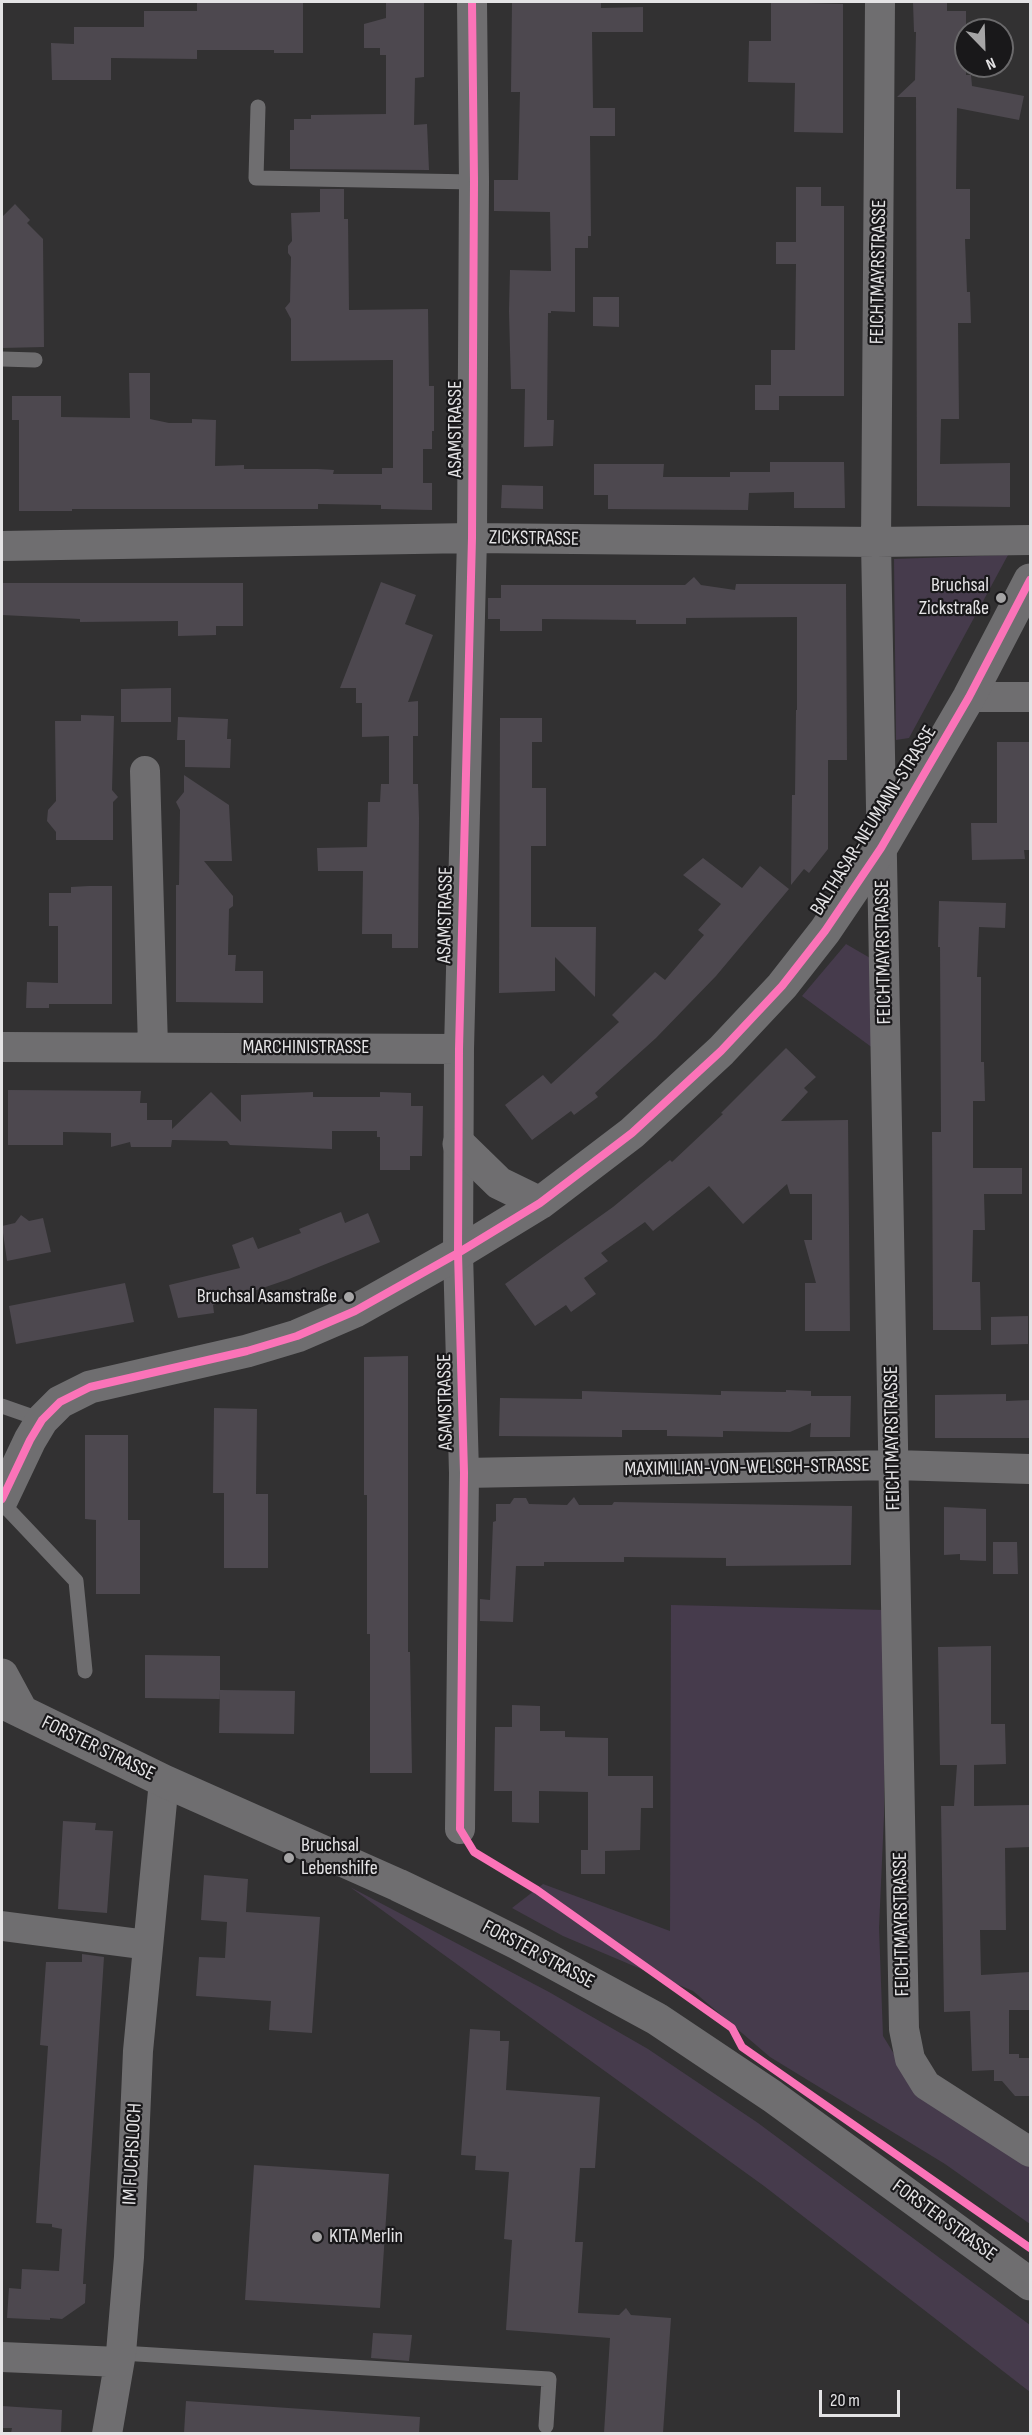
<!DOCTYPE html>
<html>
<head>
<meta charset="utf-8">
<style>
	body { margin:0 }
	#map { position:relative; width:1032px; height:2435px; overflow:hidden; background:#323132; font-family:"Sofia Sans Condensed",sans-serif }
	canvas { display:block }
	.frame { position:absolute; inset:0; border:3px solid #e4e3e5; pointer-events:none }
	.north { position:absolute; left:954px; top:18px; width:60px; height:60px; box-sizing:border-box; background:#19181a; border:2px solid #6a696b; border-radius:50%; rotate:157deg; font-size:16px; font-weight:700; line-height:24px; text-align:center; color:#e4e3e5 }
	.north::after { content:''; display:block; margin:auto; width:21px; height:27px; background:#a6a5a6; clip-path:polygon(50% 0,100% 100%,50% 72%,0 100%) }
	.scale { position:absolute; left:819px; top:2390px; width:81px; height:27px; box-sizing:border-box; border:3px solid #e4e3e5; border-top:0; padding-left:8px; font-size:18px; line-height:21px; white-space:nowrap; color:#e4e3e5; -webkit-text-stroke:4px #19181a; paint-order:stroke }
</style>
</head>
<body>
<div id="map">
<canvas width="1032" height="2435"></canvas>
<div class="frame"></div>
<div class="north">N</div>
<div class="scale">20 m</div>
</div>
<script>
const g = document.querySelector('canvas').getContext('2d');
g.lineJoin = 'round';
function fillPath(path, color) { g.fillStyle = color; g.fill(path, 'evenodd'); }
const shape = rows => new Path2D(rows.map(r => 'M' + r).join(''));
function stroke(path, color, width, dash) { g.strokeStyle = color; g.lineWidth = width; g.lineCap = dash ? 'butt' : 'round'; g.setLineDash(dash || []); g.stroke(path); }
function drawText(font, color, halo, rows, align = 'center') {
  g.font = font + ' "Sofia Sans Condensed",sans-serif'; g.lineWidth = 4.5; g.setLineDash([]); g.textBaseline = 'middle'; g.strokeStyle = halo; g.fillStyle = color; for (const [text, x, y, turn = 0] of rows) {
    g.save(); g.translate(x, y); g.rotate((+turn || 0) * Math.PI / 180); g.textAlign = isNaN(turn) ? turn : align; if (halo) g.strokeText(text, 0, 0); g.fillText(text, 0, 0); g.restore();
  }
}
fillPath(shape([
	[1008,555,909,738,896,740,894,559],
	[846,944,877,962,881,1054,802,996],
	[671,1605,885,1610,884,1816,879,1928,883,2036,918,2093,1030,2166,1030,2224,945,2164,770,2057,693,1991,563,1936,512,1908,543,1884,670,1931],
	[350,1887,549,1992,648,2049,758,2123,1030,2325,1030,2392,764,2186]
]), '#463b4c');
fillPath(shape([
	[248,2,303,2,303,53,274,53,274,50,197,50,197,59,111,58,111,80,52,80,51,43,74,44,74,27,144,27,144,11,197,11,197,3],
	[386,2,424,2,424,77,415,78,414,125,427,124,429,170,290,169,290,130,294,130,294,119,311,119,311,115,386,114,386,55,380,55,380,48,364,48,364,24,386,18],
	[512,2,601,2,601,8,643,7,643,32,592,32,593,108,615,108,615,136,590,136,591,236,588,236,588,248,575,248,575,312,551,311,551,313,548,313,547,420,554,420,553,446,524,447,525,389,511,389,509,311,510,270,551,271,550,212,494,211,494,180,518,180,520,92,511,92],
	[771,2,843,4,843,133,794,132,795,83,748,82,749,41,771,41],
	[913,2,947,2,947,11,966,11,966,75,971,75,972,86,1024,96,1019,120,957,108,956,189,970,189,970,239,965,239,967,292,970,292,971,323,958,323,959,419,941,419,940,464,1010,463,1010,507,917,506,916,97,897,97,915,80,916,32,914,32],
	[796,187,821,187,821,206,844,206,844,396,779,396,779,410,755,410,755,385,771,385,771,350,795,350,796,264,776,264,776,242,796,242],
	[320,189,344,189,344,219,348,219,349,310,428,309,429,386,434,386,434,431,432,431,432,449,423,449,423,483,432,483,432,510,381,509,381,505,318,504,318,509,72,509,72,511,19,511,19,420,12,420,12,396,61,396,61,417,130,418,129,373,150,373,150,419,169,423,192,423,192,419,216,420,215,466,244,465,244,469,318,469,334,470,333,474,382,474,382,468,393,468,393,360,291,361,291,319,285,308,290,302,291,257,288,253,288,246,292,241,291,213,320,212],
	[15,204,30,220,27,223,43,239,44,347,2,348,2,217],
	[593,297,619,297,619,327,593,326],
	[770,462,844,462,845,508,794,508,794,492,749,493,748,510,608,509,608,495,594,495,594,464,664,464,663,477,730,477,730,472,770,472],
	[502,485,543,486,543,509,501,508],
	[694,577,701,585,735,590,736,584,846,584,847,760,828,760,828,849,809,873,804,869,791,885,792,795,795,795,796,710,797,710,797,617,686,618,686,624,636,624,636,620,542,619,542,631,500,631,500,619,488,619,488,598,501,598,501,585,685,585],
	[381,582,416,595,405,624,433,635,408,702,418,701,418,736,413,736,413,784,418,784,419,818,418,948,392,948,392,934,362,934,363,871,318,871,317,848,367,847,368,802,380,802,381,784,389,784,389,736,362,737,362,703,356,703,356,688,340,688],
	[2,583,243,583,243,626,216,626,216,635,178,636,178,621,80,622,80,619,2,615],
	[171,688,171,722,121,722,121,689],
	[81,715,114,716,112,790,118,797,113,802,113,840,56,840,56,832,47,821,48,810,56,801,55,721,81,721],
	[178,717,228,719,227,739,231,739,230,768,185,767,185,740,177,740],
	[500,718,542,718,542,742,532,742,532,788,546,788,546,846,531,846,531,927,596,927,595,997,555,957,555,991,499,993],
	[997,742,1030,742,1030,850,1024,850,1025,859,972,860,971,823,997,823],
	[184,775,229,805,232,861,204,861,233,896,233,906,229,909,228,955,236,955,235,971,263,971,263,1003,176,1002,176,885,179,885,180,810,176,802,184,792],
	[703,858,742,888,760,866,789,889,716,976,656,1038,595,1093,598,1097,574,1115,571,1111,532,1140,505,1105,543,1075,551,1084,619,1022,612,1015,655,972,665,980,704,935,698,930,721,904,683,875],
	[89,886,112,886,112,1004,49,1004,49,1008,26,1008,27,982,58,983,58,926,49,926,49,893,71,893,71,887],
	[939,901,1006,903,1005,928,979,927,977,977,981,977,981,1062,984,1062,985,1101,973,1101,973,1168,1022,1168,1022,1194,984,1194,985,1230,973,1230,972,1282,980,1282,981,1330,933,1330,932,1132,941,1132,940,947,938,947],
	[786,1048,816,1077,804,1088,808,1092,781,1121,848,1120,850,1331,805,1331,805,1283,816,1283,804,1240,812,1240,812,1194,790,1194,787,1184,743,1224,709,1186,653,1231,645,1222,601,1253,608,1261,584,1278,596,1294,571,1312,566,1305,535,1326,505,1284,613,1207,670,1160,672,1162,723,1114,721,1113],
	[8,1090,141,1091,140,1103,147,1103,147,1120,172,1120,172,1129,211,1092,241,1122,241,1095,313,1092,313,1097,380,1097,380,1092,411,1093,411,1106,423,1106,422,1156,410,1156,410,1170,380,1170,380,1137,377,1137,377,1131,332,1131,332,1149,230,1145,227,1141,172,1140,171,1147,131,1147,130,1142,111,1147,111,1133,63,1132,63,1145,8,1145],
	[341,1212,345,1223,368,1213,380,1242,289,1279,213,1305,214,1313,178,1318,169,1285,240,1268,232,1245,253,1237,258,1249,301,1233,299,1229],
	[21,1215,29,1221,43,1218,51,1252,7,1261,2,1226,15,1223],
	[125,1283,134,1322,16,1344,9,1306],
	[1028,1316,1028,1344,991,1345,991,1317],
	[408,1356,408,1652,410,1652,412,1773,370,1773,370,1634,367,1634,367,1495,364,1495,364,1357],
	[786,1390,811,1391,811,1396,851,1396,850,1437,810,1437,811,1423,790,1432,723,1431,723,1437,667,1436,667,1430,622,1430,622,1437,499,1436,500,1398,582,1399,582,1391,721,1395,721,1391,786,1392],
	[1006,1394,1006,1401,1030,1400,1030,1438,935,1438,935,1395],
	[214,1408,257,1409,256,1494,268,1494,268,1568,224,1568,224,1493,213,1493],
	[85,1435,128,1435,128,1520,140,1520,140,1594,96,1594,96,1520,85,1519],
	[574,1497,579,1505,612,1505,614,1502,852,1506,851,1565,726,1566,726,1558,624,1557,624,1562,544,1562,544,1566,516,1566,513,1622,480,1621,480,1599,490,1600,493,1522,496,1521,496,1504,510,1504,514,1498,526,1498,529,1504,567,1505],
	[944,1507,986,1509,986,1561,960,1560,960,1554,944,1555],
	[993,1542,1017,1542,1018,1574,993,1574],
	[991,1646,991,1724,1005,1724,1006,1764,974,1765,974,1806,1030,1805,1030,1847,1005,1848,1006,1930,980,1930,981,1975,1030,1972,1030,2010,1009,2010,1009,2054,1019,2054,1019,2058,1030,2058,1030,2096,1015,2096,1002,2081,994,2081,994,2070,972,2071,970,2011,944,2012,941,1806,954,1806,957,1765,940,1765,938,1647],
	[145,1655,220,1656,220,1699,145,1698],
	[220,1690,295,1691,294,1734,219,1733],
	[512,1705,540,1706,540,1731,565,1731,565,1737,608,1738,608,1776,653,1776,653,1808,641,1808,640,1850,605,1851,605,1874,581,1874,581,1850,588,1850,588,1792,539,1791,539,1823,512,1822,512,1791,494,1791,495,1727,512,1727],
	[63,1821,96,1823,95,1830,113,1831,107,1913,58,1909],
	[204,1875,248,1879,246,1912,320,1917,312,2033,269,2030,271,2001,196,1996,199,1957,225,1958,227,1922,201,1920],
	[82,1954,104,1957,85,2250,83,2284,86,2284,85,2303,62,2319,50,2318,50,2320,7,2318,9,2288,21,2289,22,2269,59,2271,62,2229,52,2227,52,2224,36,2223,48,2046,40,2045,46,1962,82,1962],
	[470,2029,500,2031,500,2041,509,2041,506,2090,600,2097,595,2168,580,2168,575,2242,583,2242,578,2313,619,2315,626,2308,631,2315,671,2318,663,2433,604,2433,610,2338,506,2330,512,2240,504,2239,509,2172,475,2170,476,2156,461,2155],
	[254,2165,389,2174,380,2308,245,2300],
	[373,2333,412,2335,409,2361,371,2358],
	[186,2401,420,2417,419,2433,184,2433],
	[2,2406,62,2410,61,2433,11,2433,12,2428,2,2428]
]), '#4d484f');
stroke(shape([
	[258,107,256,178,474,182],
	[2,359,35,360],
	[2,1406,42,1420],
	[2,1503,76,1581,85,1671],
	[121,2353,549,2379,546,2426]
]), '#6f6e70', 15);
stroke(shape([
	[880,2,876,542,904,2029,910,2059,926,2085,1030,2152],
	[2,546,472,538,876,542,1030,540],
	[969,697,1030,697],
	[145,771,153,1047],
	[2,1047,459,1049],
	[464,1473,894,1465,1030,1469],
	[460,1829,464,1473,458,1253,459,1049,472,538,474,182,472,2],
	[2,1926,148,1945],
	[2,2357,119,2362],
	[107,2434,121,2353,129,2257,138,2051,164,1781]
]), '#6f6e70', 30);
stroke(shape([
	[459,1144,499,1183,540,1203],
	[2,1499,30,1440,42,1420,60,1402,90,1387,247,1351,297,1336,355,1311,458,1253,540,1203,632,1133,721,1051,782,986,825,931,881,848,969,697,1030,580],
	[2,1675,22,1712],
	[2,1702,164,1781,398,1885,469,1919,517,1943,657,2019,772,2096,1030,2284]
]), '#6f6e70', 33);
stroke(shape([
	[472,2,474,182,472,538,459,1049,458,1253,464,1473,460,1829,474,1852,537,1890,732,2028,742,2047,1030,2248],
	[2,1499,30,1440,42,1420,60,1402,90,1387,247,1351,297,1336,355,1311,458,1253,540,1203,632,1133,721,1051,782,986,825,931,881,848,969,697,1030,580]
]), '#fb73b8', 8);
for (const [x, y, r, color] of [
	[1001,598,6,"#a6a5a6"],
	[349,1297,6,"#a6a5a6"],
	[289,1858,6,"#a6a5a6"],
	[317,2237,6,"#a6a5a6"]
]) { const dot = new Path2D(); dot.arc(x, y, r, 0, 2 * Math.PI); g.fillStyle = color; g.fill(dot); stroke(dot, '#19181a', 2); }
drawText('20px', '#e4e3e5', '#19181a', [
	["FEICHTMAYRSTRASSE",879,272,-89],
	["ASAMSTRASSE",456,429,-90],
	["ZICKSTRASSE",534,539,1],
	["BALTHASAR-NEUMANN-STRASSE",874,821,-58],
	["ASAMSTRASSE",446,915,-89],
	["FEICHTMAYRSTRASSE",884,952,-91],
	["MARCHINISTRASSE",306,1048],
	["ASAMSTRASSE",446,1402,-91],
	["FEICHTMAYRSTRASSE",893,1438,-91],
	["MAXIMILIAN-VON-WELSCH-STRASSE",747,1468,-1],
	["FORSTER STRASSE",98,1749,26],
	["FEICHTMAYRSTRASSE",902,1924,-91],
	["FORSTER STRASSE",538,1955,28],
	["IM FUCHSLOCH",133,2154,-87],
	["FORSTER STRASSE",944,2221,36]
]);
drawText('20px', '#e4e3e5', '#19181a', [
	["Bruchsal",989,586],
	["Zickstraße",989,609],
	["Bruchsal Asamstraße",337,1297],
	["Bruchsal",301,1846,"left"],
	["Lebenshilfe",301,1869,"left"],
	["KITA Merlin",329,2237,"left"]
], 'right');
</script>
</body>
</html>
